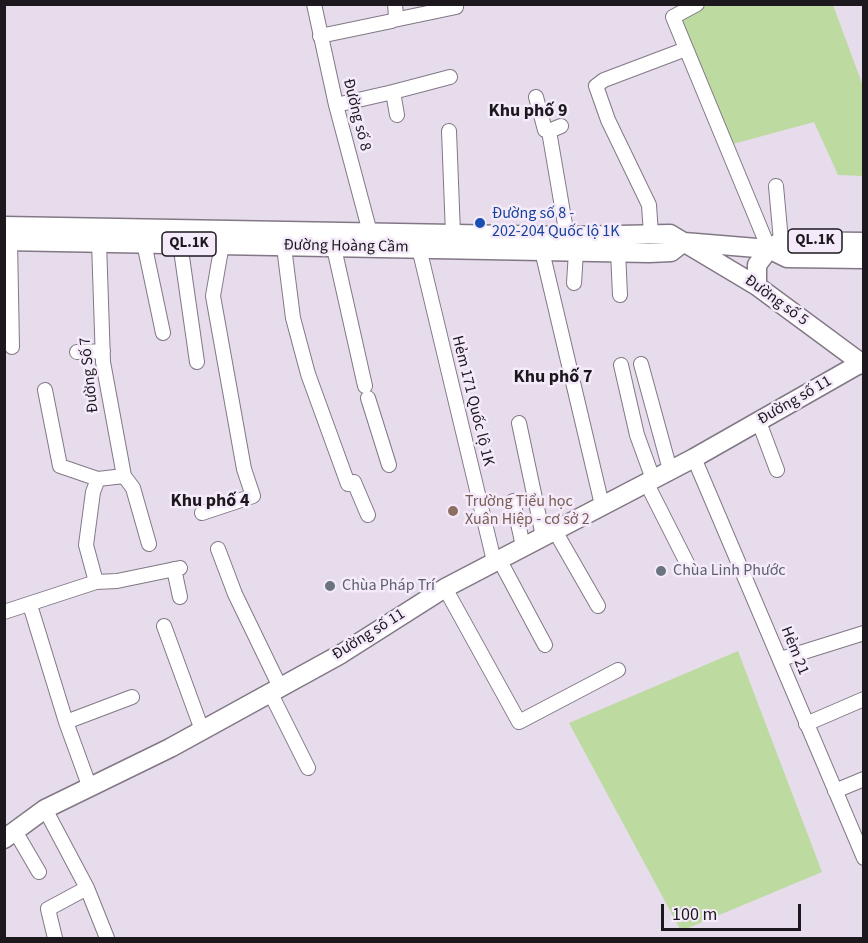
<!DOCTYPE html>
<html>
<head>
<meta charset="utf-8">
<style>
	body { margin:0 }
	#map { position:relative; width:868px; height:943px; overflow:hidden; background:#e7dcec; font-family:"Source Sans 3",sans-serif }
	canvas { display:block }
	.frame { position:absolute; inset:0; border:6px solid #1c181e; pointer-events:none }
	.scale { position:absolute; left:661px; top:904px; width:140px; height:27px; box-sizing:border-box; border:3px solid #1c181e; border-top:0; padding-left:8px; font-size:18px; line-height:21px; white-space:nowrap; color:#1c181e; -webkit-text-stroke:4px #f5eaf9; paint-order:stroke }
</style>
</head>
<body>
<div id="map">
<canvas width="868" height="943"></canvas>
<div class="frame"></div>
<div class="scale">100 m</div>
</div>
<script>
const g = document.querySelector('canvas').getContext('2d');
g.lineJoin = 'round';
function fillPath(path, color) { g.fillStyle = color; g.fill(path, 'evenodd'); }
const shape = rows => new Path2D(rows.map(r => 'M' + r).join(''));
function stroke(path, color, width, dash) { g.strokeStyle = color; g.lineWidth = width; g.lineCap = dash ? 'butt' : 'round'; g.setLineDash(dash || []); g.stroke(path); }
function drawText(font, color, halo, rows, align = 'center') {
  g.font = font + ' "Source Sans 3",sans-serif'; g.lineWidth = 5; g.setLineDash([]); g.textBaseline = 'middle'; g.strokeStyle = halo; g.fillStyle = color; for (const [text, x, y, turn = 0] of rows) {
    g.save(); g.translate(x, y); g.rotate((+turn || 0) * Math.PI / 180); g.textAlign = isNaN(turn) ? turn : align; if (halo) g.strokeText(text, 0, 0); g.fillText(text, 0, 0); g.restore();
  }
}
fillPath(shape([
	[708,5,833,5,863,86,863,176,838,175,814,122,733,144,680,20],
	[738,651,822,872,681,931,569,723]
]), '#bddaa0');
const minor = shape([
	[314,4,336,105,372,240],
	[697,4,673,17,769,249],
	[394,20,456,7],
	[320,36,392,21,396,16,395,4],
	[393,92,450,77],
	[536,97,545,130,549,131],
	[336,105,393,92,397,115],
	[561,126,549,131,567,236],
	[449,131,453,234],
	[776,186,781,241],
	[651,234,649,205,608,120,596,86,604,80,686,49],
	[10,241,12,347],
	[144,243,163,333],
	[180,243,197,362],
	[284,247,293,318,308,374,348,484,354,482,368,515],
	[334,248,365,386],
	[419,248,494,561],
	[542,251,602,505],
	[618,252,620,295],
	[574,283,576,252],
	[77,352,103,351],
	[641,364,670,470],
	[621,365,637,435,653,479],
	[45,390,60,466,98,479],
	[368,398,389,465],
	[759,422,777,470],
	[519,423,543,536],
	[694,458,864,858],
	[124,476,133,488,149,544],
	[646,482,688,565],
	[513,501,523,546],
	[202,513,253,496,244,469,213,296,222,244],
	[555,531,598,606],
	[218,549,235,594,280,687],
	[499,559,545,645],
	[174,569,180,597],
	[96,582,86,545,93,492,98,479,124,476,103,362,99,242],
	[445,588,519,722,618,670],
	[30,605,66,722,90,788],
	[4,612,96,582,117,581,180,568],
	[164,626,202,730],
	[781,659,864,633],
	[270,692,308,768],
	[66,722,132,697],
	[806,724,864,699],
	[835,791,864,779],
	[45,809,87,888,107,938],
	[15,831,39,872],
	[55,938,48,909,87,888]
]);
const major = shape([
	[4,226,567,236,670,234,757,286,864,365],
	[4,241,649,253,671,252,684,242,769,249,787,258,864,259],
	[757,286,757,265,769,249,781,241,864,242],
	[4,839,45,809,170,748,341,654,445,588,694,458,861,363]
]);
stroke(minor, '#827885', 16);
stroke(major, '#827885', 21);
stroke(minor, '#fff', 14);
stroke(major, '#fff', 18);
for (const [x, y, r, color] of [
	[480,223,6,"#1a4fb4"],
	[453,511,6,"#8d6e63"],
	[661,571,6,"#6b7280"],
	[330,586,6,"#6b7280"]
]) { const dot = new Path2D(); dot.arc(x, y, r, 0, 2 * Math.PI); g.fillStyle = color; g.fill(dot); stroke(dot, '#f5eaf9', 2); }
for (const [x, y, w] of [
	[815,241,54],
	[189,244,54]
]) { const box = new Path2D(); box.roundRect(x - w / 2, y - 12, w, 24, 4.5); g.fillStyle = '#f5eaf9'; g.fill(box); stroke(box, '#1c181e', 1.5); }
drawText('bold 15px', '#1c181e', null, [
	["QL.1K",815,241],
	["QL.1K",189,244]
]);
drawText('16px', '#1c181e', '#f5eaf9', [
	["Đường số 8",356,115,76],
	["Đường Hoàng Cầm",346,247,1],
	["Đường số 5",776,301,36],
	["Đường Số 7",90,375,-96],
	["Hẻm 171 Quốc lộ 1K",472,401,76],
	["Đường số 11",795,401,-30],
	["Đường số 11",369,635,-32],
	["Hẻm 21",794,651,68]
]);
drawText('16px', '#164399', '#f5eaf9', [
	["Đường số 8 -",492,214],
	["202-204 Quốc lộ 1K",492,232]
], 'left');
drawText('16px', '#785e54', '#f5eaf9', [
	["Trường Tiểu học",465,502],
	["Xuân Hiệp - cơ sở 2",465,520]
], 'left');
drawText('16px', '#5b616d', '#f5eaf9', [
	["Chùa Linh Phước",673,571],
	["Chùa Pháp Trí",342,586]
], 'left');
drawText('bold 18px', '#1c181e', '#f5eaf9', [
	["Khu phố 9",528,112],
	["Khu phố 7",553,378],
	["Khu phố 4",210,502]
]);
</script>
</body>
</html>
